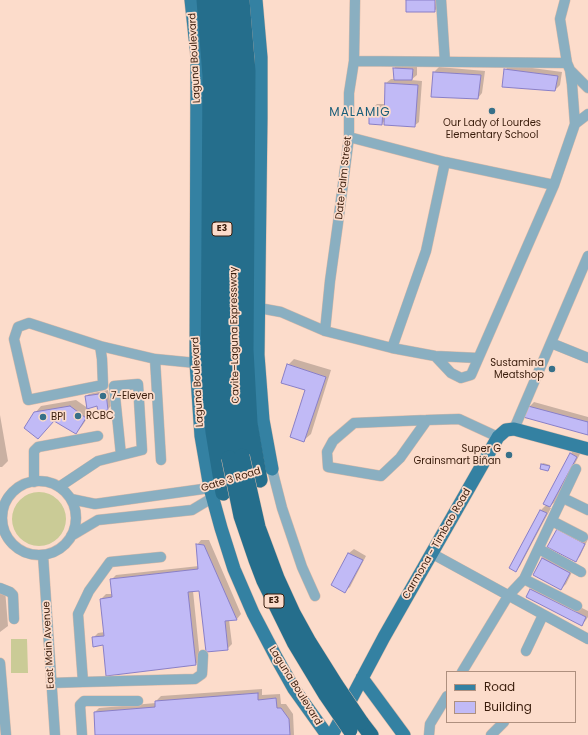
<!DOCTYPE html>
<html>
<head>
<meta charset="utf-8">
<style>
	body { margin:0 }
	#map { position:relative; width:588px; height:735px; overflow:hidden; background:#fcdccb; font-family:Poppins,sans-serif }
	canvas { display:block }
	.legend { position:absolute; left:446px; top:671px; width:130px; height:52px; box-sizing:border-box; background:#fcdccb; border:1px solid #ae907f; margin:0; padding:5px 7px; list-style:none; font-size:12px; color:#3a1d0c }
	.legend li { display:flex; align-items:center; gap:8px; height:20px }
	.legend b { width:20px; border:1px solid #ae907f }
</style>
</head>
<body>
<div id="map">
<canvas width="588" height="735"></canvas>
<ul class="legend">
<li><b style="height:5px;background:#3481a2"></b>Road</li>
<li><b style="height:11px;background:#c1baf6"></b>Building</li>
</ul>
</div>
<script>
const g = document.querySelector('canvas').getContext('2d');
g.lineJoin = 'round';
function fillPath(path, color) { g.fillStyle = color; g.fill(path, 'evenodd'); }
const shape = rows => new Path2D(rows.map(r => 'M' + r).join(''));
function stroke(path, color, width, dash) { g.strokeStyle = color; g.lineWidth = width; g.lineCap = dash ? 'butt' : 'round'; g.setLineDash(dash || []); g.stroke(path); }
function drawText(font, color, halo, rows, align = 'center') {
  g.font = font + ' Poppins,sans-serif'; g.lineWidth = 3.5; g.setLineDash([]); g.textBaseline = 'middle'; g.strokeStyle = halo; g.fillStyle = color; for (const [text, x, y, turn = 0] of rows) {
    g.save(); g.translate(x, y); g.rotate((+turn || 0) * Math.PI / 180); g.textAlign = isNaN(turn) ? turn : align; if (halo) g.strokeText(text, 0, 0); g.fillText(text, 0, 0); g.restore();
  }
}
fillPath(shape([
	'12 519a27 27 0 1 1 54 0a27 27 0 1 1-54 0Z',
	[11,639,27,639,28,673,11,673]
]), '#cacb96');
fillPath(shape([
	[407,0,439,0,439,7,434,11],
	[399,63,417,65,417,75,411,80,422,81,419,122,414,126,385,120,382,124,370,110,377,104,385,104,386,83,391,79,395,79,394,68],
	[510,65,562,72,560,85,555,90,505,70],
	[439,67,485,71,482,93,478,98,432,96,434,72],
	[294,359,331,370,311,434,304,440,306,390,288,365],
	[108,390,111,406,108,409,99,411,98,405,86,396,89,394],
	[76,400,92,411,82,426,76,432,54,420,35,413,41,406],
	[534,402,588,417,588,434,529,407],
	[0,415,8,461,2,467,0,467],
	[576,449,581,452,555,502,549,507,551,508,520,566,515,570,510,567,541,510,547,504,545,503,571,453],
	[543,463,550,465,548,470,542,464],
	[562,525,588,539,580,556,575,561],
	[201,540,209,540,241,614,237,619,229,620,232,644,227,649,200,590,193,591,200,660,196,664,104,644,93,638,98,633,105,632,101,599,106,594,113,594,111,580,116,575,199,566,197,545],
	[354,549,366,556,350,587,345,591,332,584,349,553],
	[547,554,574,568,566,584,561,589,542,558],
	[536,585,588,611,588,617,586,620,582,625,527,597,531,589],
	[5,589,8,626,0,632,0,590],
	[262,689,262,695,280,694,281,704,286,704,293,714,294,735,96,735,95,712,99,708,156,703,156,701,161,696]
]), '#0003');
const building = shape([
	[406,0,435,0,435,12,406,12,406,0],
	[393,68,413,69,412,80,394,80,393,68],
	[504,69,558,76,555,91,502,87,504,69],
	[433,72,481,75,478,99,431,97,433,72],
	[385,83,418,85,415,127,384,125,385,83],
	[369,110,383,110,382,125,369,124,369,110],
	[287,364,326,377,304,442,290,437,305,390,281,383,287,364],
	[106,393,108,410,98,412,97,406,87,409,85,396,106,393],
	[70,406,86,418,76,434,54,421,38,439,24,428,34,412,70,406],
	[528,406,588,422,588,435,523,417,528,406],
	[570,453,577,457,550,507,543,504,570,453],
	[541,464,550,466,548,471,540,469,541,464],
	[540,510,547,513,516,572,509,568,540,510],
	[557,529,585,544,576,562,547,547,557,529],
	[196,544,204,545,237,620,225,621,228,650,206,652,199,591,188,592,196,665,106,676,103,645,93,647,92,637,104,636,100,599,112,597,110,579,198,569,196,544],
	[348,553,363,560,345,593,331,585,348,553],
	[542,558,570,573,561,590,533,575,542,558],
	[530,589,586,617,582,626,526,597,530,589],
	[258,693,258,700,276,698,277,708,281,708,289,719,290,735,95,735,94,712,155,707,155,701,258,693]
]);
fillPath(building, '#c1baf6');
stroke(building, '#897fc7', 1);
const minor = shape([
	[441,0,445,62],
	[354,61,567,63,560,19,565,0],
	[570,70,588,88],
	[575,124,588,114],
	[349,137,445,162,554,185],
	[259,308,281,312,325,331,392,348,435,356,478,358],
	[325,331,330,281,338,223,349,137,349,93,354,61,355,0],
	[551,343,588,358],
	[100,346,102,359,103,385,28,400,14,339,18,327,29,323,100,346,155,359,196,363],
	[392,348,426,251,445,162],
	[435,356,451,373,461,378,471,375,554,185,575,124,572,84,570,70,567,63],
	[155,359,161,460],
	[427,420,400,458,381,476,328,467,327,452,333,441,354,423,427,420,459,419,498,437],
	[514,429,588,256],
	[272,469,282,508,302,567,315,596],
	'2 518a37 37 0 1 1 74 0a37 37 0 1 1-74 0Z',
	[34,482,34,451,38,447,98,436],
	[59,487,98,461,142,450,138,384,114,386,121,455],
	[563,498,588,510],
	[71,499,95,504,210,488],
	[552,521,583,537],
	[71,536,98,520,192,510,212,498],
	[539,549,581,572],
	[431,553,588,639],
	[43,555,55,735],
	[524,579,577,606],
	[0,588,10,592,13,595,14,619],
	[526,651,543,615],
	[0,663,6,735],
	[462,672,508,596,524,579,576,469],
	[83,682,195,679,202,674,203,655],
	[51,683,83,682,78,614,89,591,110,562,161,557],
	[82,735,80,705,84,701,138,701],
	[429,735,430,724,447,696],
	[491,735,504,722]
]);
const major = shape([
	[191,0,197,56,196,363,201,436,210,488,221,528,234,569,253,613,276,657,294,689,327,735],
	[256,0,261,57,261,118,258,355,263,420,272,469],
	[362,678,404,735],
	[332,735,384,637,498,437,506,430,514,429,588,449]
]);
const highway = shape([
	[204,0,210,76,208,382,213,432,223,493],
	[217,0,223,74,222,232,220,361,222,412,229,458],
	[230,0,236,73,236,130,233,335,234,384,236,409,242,456],
	[242,0,248,71,246,350,250,423,260,480],
	[361,722,371,735]
]);
stroke(minor, '#d9baa9', 11);
stroke(major, '#d9baa9', 14);
stroke(highway, '#d9baa9', 16);
stroke(minor, '#8aafc1', 10);
stroke(major, '#3481a2', 13);
stroke(highway, '#256e8c', 15);
const highwayBridge = shape([
	[242,456,258,527,277,578,293,613,309,642,336,685,361,722],
	[229,458,241,516,256,560,264,581,294,642,326,695,350,730]
]);
stroke(highwayBridge, '#d9baa9', 16, []);
stroke(highwayBridge, '#256e8c', 15);
for (const [x, y, r, color] of [
	[492,111,4,"#377089"],
	[552,369,4,"#377089"],
	[103,396,4,"#377089"],
	[78,416,4,"#377089"],
	[43,417,4,"#377089"],
	[509,455,4,"#377089"]
]) { const dot = new Path2D(); dot.arc(x, y, r, 0, 2 * Math.PI); g.fillStyle = color; g.fill(dot); stroke(dot, '#fcdccb', 1.5); }
for (const [x, y, w] of [
	[222,229,20],
	[274,601,20]
]) { const box = new Path2D(); box.roundRect(x - w / 2, y - 7, w, 14, 3); g.fillStyle = '#fcdccb'; g.fill(box); stroke(box, '#3a1d0c', 1); }
drawText('bold 9px', '#3a1d0c', null, [
	["E3",222,229],
	["E3",274,601]
]);
drawText('10px', '#3a1d0c', '#fcdccb', [
	["Laguna Boulevard",195,58,-93],
	["Date Palm Street",344,178,-84],
	["Cavite–Laguna Expressway",235,335,-91],
	["Laguna Boulevard",198,382,-93],
	["Gate 3 Road",231,480,-17],
	["Carmona - Timbao Road",437,544,-60],
	["East Main Avenue",49,645,-93],
	["Laguna Boulevard",295,686,58]
]);
drawText('10px', '#3a1d0c', '#fcdccb', [
	["Our Lady of Lourdes",492,123,"center"],
	["Elementary School",492,135,"center"],
	["Sustamina",544,363,"right"],
	["Meatshop",544,375,"right"],
	["7-Eleven",111,396],
	["RCBC",86,416],
	["BPI",51,417],
	["Super G",501,449,"right"],
	["Grainsmart Biñan",501,461,"right"]
], 'left');
g.letterSpacing = '1px';
drawText('12px', '#175d79', '#fcdccb', [
	["MALAMIG",360,113]
]);
g.letterSpacing = '0px';
</script>
</body>
</html>
